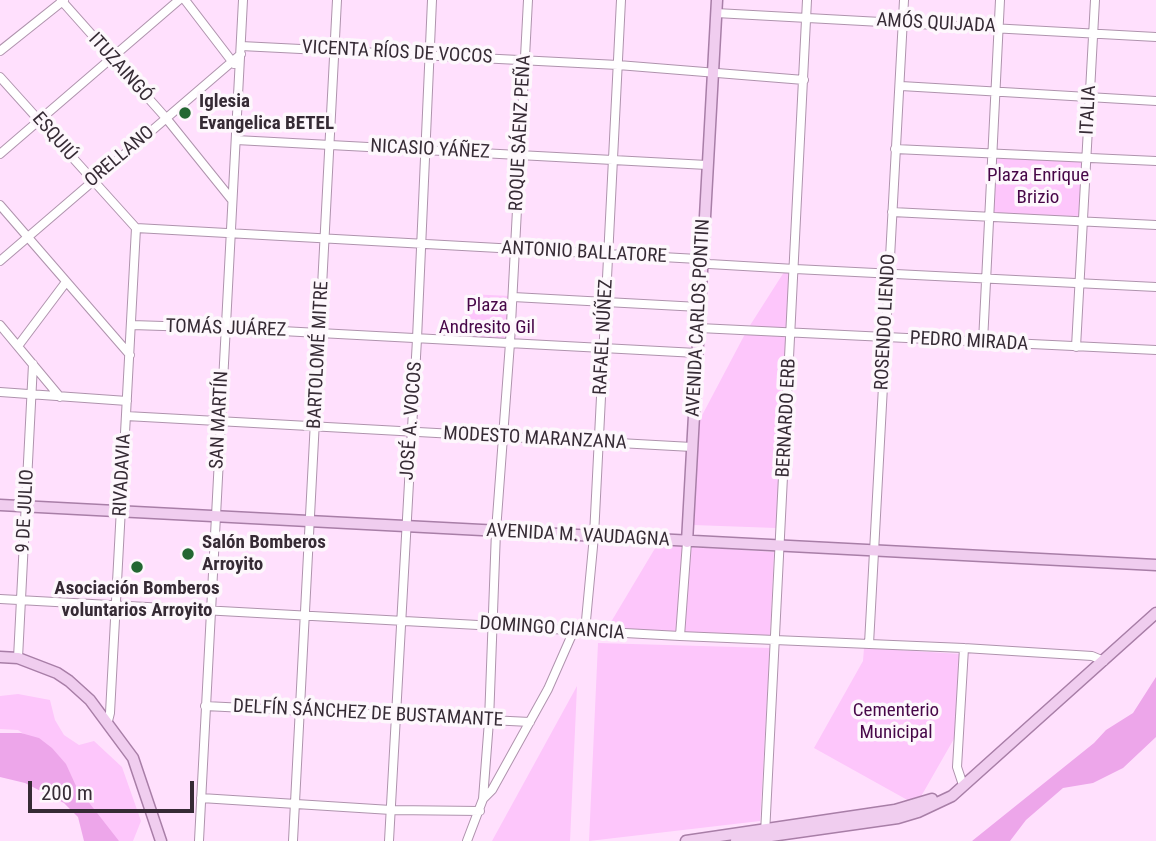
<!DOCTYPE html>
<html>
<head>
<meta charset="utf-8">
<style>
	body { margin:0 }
	#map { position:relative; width:1156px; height:841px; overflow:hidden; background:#ffe0fd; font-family:"Roboto Condensed",sans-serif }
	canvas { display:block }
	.scale { position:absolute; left:28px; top:781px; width:166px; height:32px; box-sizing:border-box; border:4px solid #362b35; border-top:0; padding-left:9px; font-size:21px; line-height:24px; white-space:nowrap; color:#362b35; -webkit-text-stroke:5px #fdf7fc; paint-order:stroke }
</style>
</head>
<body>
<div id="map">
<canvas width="1156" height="841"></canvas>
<div class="scale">200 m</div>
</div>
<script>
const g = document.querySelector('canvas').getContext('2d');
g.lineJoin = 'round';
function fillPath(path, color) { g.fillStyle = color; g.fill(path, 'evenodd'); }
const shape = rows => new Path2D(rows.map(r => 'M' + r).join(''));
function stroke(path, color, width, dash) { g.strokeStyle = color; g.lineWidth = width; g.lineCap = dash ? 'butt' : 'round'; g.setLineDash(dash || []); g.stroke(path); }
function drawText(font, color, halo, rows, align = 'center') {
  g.font = font + ' "Roboto Condensed",sans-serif'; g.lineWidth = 7; g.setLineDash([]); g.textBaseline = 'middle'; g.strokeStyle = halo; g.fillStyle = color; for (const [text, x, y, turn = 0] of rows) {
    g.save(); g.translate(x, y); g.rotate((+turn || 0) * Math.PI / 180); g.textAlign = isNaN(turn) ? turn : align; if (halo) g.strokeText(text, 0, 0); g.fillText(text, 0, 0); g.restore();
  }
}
fillPath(shape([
	[994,154,1084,159,1081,220,991,215],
	[784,272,791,272,788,329,749,327],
	[467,294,511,296,509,340,464,338],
	[745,334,788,337,776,528,693,525,698,423],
	[657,545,774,552,770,637,605,632],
	[598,643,770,648,760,821,589,841],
	[864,648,961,654,955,737,919,800,911,802,814,748,863,661],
	[577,686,570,841,492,841],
	[18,694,50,700,55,720,64,735,79,745,94,741,122,767,141,821,133,841,119,841,109,836,45,749,18,730,0,729,0,696]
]), '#fdc6fb');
fillPath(shape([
	[1156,677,1156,737,1123,768,1093,783,1063,788,1026,820,1010,841,972,841,1094,743,1106,730,1133,713],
	[0,733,21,733,39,738,52,748,66,764,76,786,119,841,84,841,78,817,64,803,25,783,0,777]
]), '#eda6ea');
const minor = shape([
	[61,0,166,118,232,200],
	[185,0,234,64],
	[716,13,1156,37],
	[241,46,618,65,804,80],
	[0,51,64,0],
	[0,77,136,228],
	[901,86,1156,101],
	[236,140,707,165],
	[895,149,1156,161],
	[0,154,179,0],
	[0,205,130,355],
	[892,212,1156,225],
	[136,228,698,259,709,264,795,269,1156,287],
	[0,261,241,54],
	[513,297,699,307],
	[0,325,60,397],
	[132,325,225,328,697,353],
	[699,328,1156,350],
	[983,342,1000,0],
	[18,346,66,282],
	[1076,347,1095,0],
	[0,392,127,401],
	[126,416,692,447],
	[0,599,680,636,964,648,1092,656,1104,661],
	[585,631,594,536,621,0],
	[680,636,687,542],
	[869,644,904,0],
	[18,658,33,364],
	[205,706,530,722],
	[108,721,110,713,136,228],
	[963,785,957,767,964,648],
	[201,798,391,810,480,811],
	[483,799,492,790,548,689,574,630],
	[765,834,807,0],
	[199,841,243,0],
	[293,841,337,0],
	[389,841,417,339,432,0],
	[467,841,483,799,489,721,496,531,510,343,528,0]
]);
const major = shape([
	[0,505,1156,565],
	[687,542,717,0],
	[0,657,18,658,57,673,69,681,90,700,133,758,161,841],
	[686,841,895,810,932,799],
	[736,841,898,818,918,812,952,796,1156,613]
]);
stroke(minor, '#af93ad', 10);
stroke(major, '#a87ea7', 13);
stroke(minor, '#fff', 8);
stroke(major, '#f0cdef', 10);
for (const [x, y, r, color] of [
	[185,113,7,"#236732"],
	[188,554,7,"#236732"],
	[137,567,7,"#236732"]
]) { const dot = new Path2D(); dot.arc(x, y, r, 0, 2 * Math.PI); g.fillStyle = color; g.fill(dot); stroke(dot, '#fdf7fc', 2.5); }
drawText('19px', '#362b35', '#fdf7fc', [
	["AMÓS QUIJADA",936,24,3],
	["VICENTA RÍOS DE VOCOS",397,53,3],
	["ITUZAINGÓ",120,68,48],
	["ITALIA",1089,110,-87],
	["ROQUE SÁENZ PEÑA",521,133,-87],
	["ESQUIÚ",54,137,49],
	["NICASIO YÁÑEZ",430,150,3],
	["ORELLANO",120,157,-40],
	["ANTONIO BALLATORE",584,253,3],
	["AVENIDA CARLOS PONTIN",699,318,-87],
	["ROSENDO LIENDO",886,322,-87],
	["TOMÁS JUÁREZ",226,329,2],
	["RAFAEL NÚÑEZ",604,337,-87],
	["PEDRO MIRADA",969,342,3],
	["BARTOLOMÉ MITRE",319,355,-87],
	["BERNARDO ERB",787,418,-87],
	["SAN MARTÍN",220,420,-87],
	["JOSÉ A. VOCOS",412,421,-86],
	["MODESTO MARANZANA",535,439,3],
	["RIVADAVIA",123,475,-87],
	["9 DE JULIO",26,511,-87],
	["AVENIDA M. VAUDAGNA",578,536,3],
	["DOMINGO CIANCIA",552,629,4],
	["DELFÍN SÁNCHEZ DE BUSTAMANTE",368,714,3]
]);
drawText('bold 19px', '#362b35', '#fdf7fc', [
	["Iglesia",199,102],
	["Evangelica BETEL",199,124],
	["Salón Bomberos",202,543],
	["Arroyito",202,565],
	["Asociación Bomberos",137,589,"center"],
	["voluntarios Arroyito",137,611,"center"]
], 'left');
drawText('19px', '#470748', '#fdf7fc', [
	["Plaza Enrique",1038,176],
	["Brizio",1038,198],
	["Plaza",487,306],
	["Andresito Gil",487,328],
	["Cementerio",896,711],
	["Municipal",896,733]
]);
</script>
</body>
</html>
